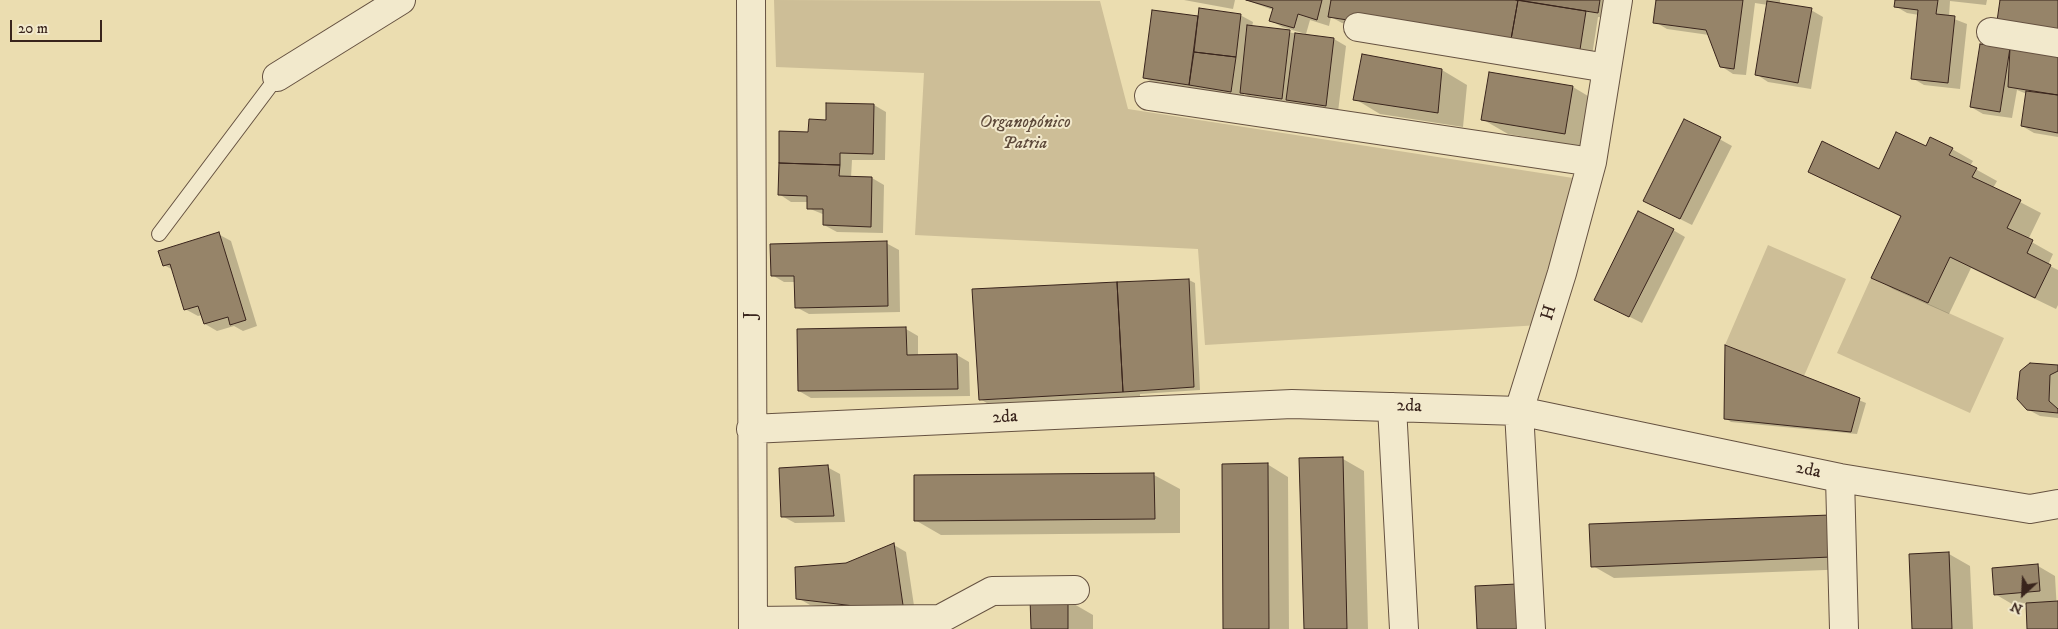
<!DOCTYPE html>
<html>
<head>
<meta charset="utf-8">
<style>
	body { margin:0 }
	#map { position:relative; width:2058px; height:629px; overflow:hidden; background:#ebddb0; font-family:"IM FELL DW Pica",serif }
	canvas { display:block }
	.north { position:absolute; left:1998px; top:569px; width:50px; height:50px; -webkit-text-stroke:4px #f2e9cc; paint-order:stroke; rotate:205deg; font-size:14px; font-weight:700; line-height:20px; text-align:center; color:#39241c }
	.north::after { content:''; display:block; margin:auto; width:18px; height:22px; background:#39241c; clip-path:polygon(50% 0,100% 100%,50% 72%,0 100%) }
	.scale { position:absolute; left:10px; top:20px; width:92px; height:22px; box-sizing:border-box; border:2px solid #39241c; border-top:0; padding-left:6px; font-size:15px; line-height:18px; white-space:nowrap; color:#39241c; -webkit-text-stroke:4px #f2e9cc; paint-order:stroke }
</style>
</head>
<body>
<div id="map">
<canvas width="2058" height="629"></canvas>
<div class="north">N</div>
<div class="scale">20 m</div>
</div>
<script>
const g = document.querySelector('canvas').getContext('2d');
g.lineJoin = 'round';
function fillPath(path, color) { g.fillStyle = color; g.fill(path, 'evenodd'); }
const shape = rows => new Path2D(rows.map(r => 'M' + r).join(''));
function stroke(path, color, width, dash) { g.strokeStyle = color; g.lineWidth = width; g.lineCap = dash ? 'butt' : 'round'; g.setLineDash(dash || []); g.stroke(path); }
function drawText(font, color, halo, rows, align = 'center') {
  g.font = font + ' "IM FELL DW Pica",serif'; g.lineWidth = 4; g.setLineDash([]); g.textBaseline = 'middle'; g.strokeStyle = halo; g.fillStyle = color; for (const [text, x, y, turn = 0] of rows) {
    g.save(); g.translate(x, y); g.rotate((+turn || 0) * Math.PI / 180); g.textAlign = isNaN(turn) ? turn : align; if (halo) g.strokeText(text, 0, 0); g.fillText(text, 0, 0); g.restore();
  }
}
fillPath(shape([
	[774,0,1100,1,1128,109,1573,178,1540,325,1205,345,1198,249,915,235,924,73,776,67],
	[1768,245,1846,279,1804,376,1725,345],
	[1871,278,2004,338,1970,413,1837,353]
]), '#cdbe97');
fillPath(shape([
	[1184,0,1235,0,1233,9],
	[1246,0,1613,0,1610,19,1598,17,1591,62,1342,23,1331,17,1329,26,1310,20,1306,34,1282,27,1270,20,1273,10],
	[1658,0,1780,0,1780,4,1811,10,1823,17,1811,89,1768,82,1756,74,1768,5,1755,3,1746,75,1733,74,1721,66,1709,35,1667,29,1655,22],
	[1896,0,1987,0,1986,5,1950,1,1949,17,1967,24,1960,89,1924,85,1912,78,1919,15,1907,13,1895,6],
	[1153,12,1199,17,1240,15,1253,22,1252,27,1334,39,1346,46,1338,112,1300,106,1295,103,1294,106,1253,99,1244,94,1243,98,1157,85,1145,78],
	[1981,45,2058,58,2058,137,2034,133,2022,126,2027,94,2017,90,2012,118,1983,114,1971,107],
	[1363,55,1442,70,1467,85,1463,127,1380,114,1355,99],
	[1490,74,1573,87,1598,102,1591,148,1508,134,1482,119],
	[874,105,886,112,885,160,852,160,851,178,872,178,884,185,883,233,837,232,824,225,825,215,808,208,808,202,791,202,779,194,810,133,827,121],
	[1685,120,1732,146,1692,225,1656,207],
	[1926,148,1952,149,1973,161,1970,166,1997,181,1993,188,2041,213,2028,240,2053,254,2048,265,2058,270,2058,305,2056,309,1971,268,1949,314,1893,289,1873,277,1901,217,1809,171,1879,170],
	[1673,230,1685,237,1642,323,1608,306],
	[218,234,231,241,257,326,243,331,234,326,217,331,205,324,202,315,198,316,185,309,173,270,164,265],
	[886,243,899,250,900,312,809,314,796,307,796,282,784,282,772,275],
	[1189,280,1195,283,1200,390,1140,394,1140,401,997,409,980,399],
	[906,329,918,336,918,356,957,355,969,362,970,396,811,398,799,391],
	[1726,347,1866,403,1857,434,1731,422,1725,418],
	[2058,367,2058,418,2040,416,2027,409,2018,398],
	[1301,459,1343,459,1364,471,1368,629,1305,629],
	[1267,464,1288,477,1289,629,1225,629],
	[827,467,840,474,845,522,795,523,782,516],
	[1154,475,1180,489,1180,533,941,535,915,520,915,477],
	[1850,529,1852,569,1614,578,1593,566],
	[894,545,906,552,916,619,810,605,798,598,846,564],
	[1949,554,1970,566,1973,629,1914,629],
	[2038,566,2055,576,2058,629,2028,629,2027,603,2012,604,1995,594],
	[1067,600,1093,615,1093,629,1032,629]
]), '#0003');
const building = shape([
	[1246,0,1322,0,1317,20,1298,14,1294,28,1269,21,1273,8,1246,0],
	[1331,0,1518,0,1510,45,1328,17,1331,0],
	[1516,0,1600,0,1598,13,1516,0],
	[1518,0,1586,11,1579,56,1510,45,1518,0],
	[1656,0,1743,0,1734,69,1720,67,1706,30,1653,23,1656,0],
	[1895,0,1938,0,1936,14,1955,16,1948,83,1911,79,1918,10,1894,7,1895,0],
	[2000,0,2058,0,2058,33,1997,21,2000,0],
	[1767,1,1812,8,1798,83,1755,75,1767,1],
	[1199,8,1241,14,1236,57,1194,52,1199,8],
	[1152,10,1198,16,1189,85,1143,78,1152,10],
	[1247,25,1290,30,1282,99,1240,93,1247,25],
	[1295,33,1334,38,1326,106,1286,100,1295,33],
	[1980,44,2010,48,2000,112,1970,107,1980,44],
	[2010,48,2058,56,2058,95,2008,87,2010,48],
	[1194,52,1236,57,1231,92,1189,85,1194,52],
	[1362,54,1442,69,1438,113,1353,100,1362,54],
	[1489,72,1573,86,1565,134,1481,120,1489,72],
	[2026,91,2058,95,2058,133,2021,126,2026,91],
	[826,103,874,104,873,154,840,153,840,165,779,163,779,131,808,132,809,119,826,120,826,103],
	[1684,119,1721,137,1680,219,1643,201,1684,119],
	[1896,132,1926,146,1930,137,1953,148,1949,155,1977,168,1972,177,2021,200,2007,228,2033,240,2027,253,2051,265,2035,298,1950,257,1928,303,1871,278,1901,216,1808,172,1822,141,1879,169,1896,132],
	[779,163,840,165,839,176,872,177,871,227,823,225,823,209,807,209,807,196,778,195,779,163],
	[1638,211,1674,229,1629,317,1594,300,1638,211],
	[219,232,246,320,230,325,228,317,204,324,198,306,184,310,170,264,163,266,158,251,219,232],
	[887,241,888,306,795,308,794,276,771,276,770,244,887,241],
	[1189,279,1194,387,1123,392,1117,282,1189,279],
	[1117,282,1123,392,979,400,972,289,1117,282],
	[906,327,907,355,957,354,958,389,798,391,797,329,906,327],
	[1725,345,1860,398,1851,432,1724,419,1725,345],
	[2030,363,2058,365,2058,371,2050,375,2049,401,2058,409,2058,413,2027,410,2017,399,2020,371,2030,363],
	[1343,457,1347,629,1304,629,1299,458,1343,457],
	[1268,463,1269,629,1223,629,1222,464,1268,463],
	[828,465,834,516,781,517,779,468,828,465],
	[1154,473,1155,519,914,521,914,475,1154,473],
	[1830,515,1831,557,1591,567,1589,524,1830,515],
	[894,543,904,612,796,599,795,567,846,563,894,543],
	[1949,552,1952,629,1912,629,1909,554,1949,552],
	[2038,564,2040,591,1994,595,1992,568,2038,564],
	[1517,584,1520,629,1477,629,1475,586,1517,584],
	[1030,598,1068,599,1068,629,1031,629,1030,598],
	[2058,601,2058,629,2027,629,2026,603,2058,601]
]);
fillPath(building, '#968469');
stroke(building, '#39241c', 1);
const service = shape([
	[159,234,277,77]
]);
const minor = shape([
	[751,0,753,629],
	[1358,27,1607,68],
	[1991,32,2058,43],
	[277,77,401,0],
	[1149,96,1592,162],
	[1392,407,1404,629],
	[751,429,1292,404,1519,411,1840,478,2030,509,2058,504],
	[1840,478,1844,629],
	[753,621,940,619,992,591,1075,590],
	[1531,629,1519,411,1562,273,1592,162,1618,0]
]);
stroke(service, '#665241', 16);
stroke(minor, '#665241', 30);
stroke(service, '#f2e9cc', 14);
stroke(minor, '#f2e9cc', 28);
drawText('italic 18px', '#5e4a3b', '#f2e9cc', [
	["Organopónico",1025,123],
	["Patria",1025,144]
]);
drawText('18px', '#39241c', '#f2e9cc', [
	["H",1550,313,-73],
	["J",751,315,-90],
	["2da",1409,407,2],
	["2da",1005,418,-3],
	["2da",1808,471,12]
]);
</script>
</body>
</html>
